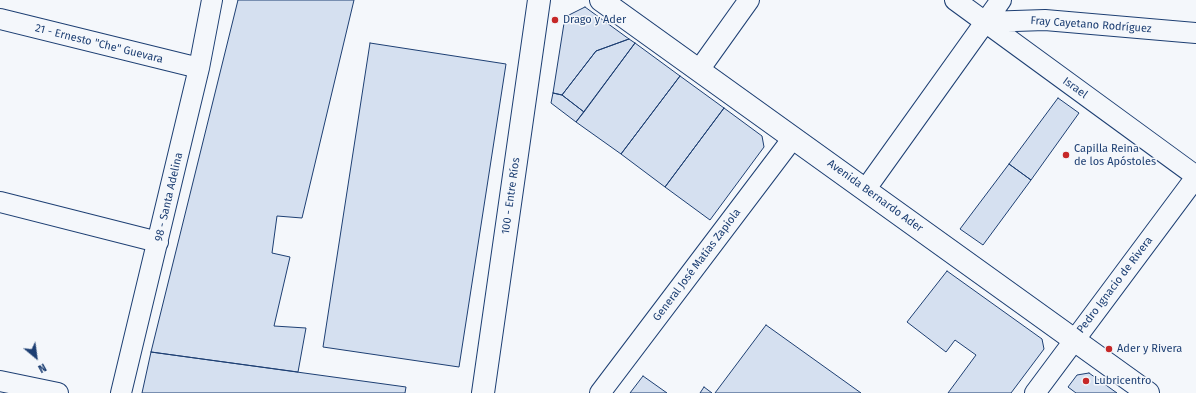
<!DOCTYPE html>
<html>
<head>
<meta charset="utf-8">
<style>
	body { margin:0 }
	#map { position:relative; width:1196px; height:393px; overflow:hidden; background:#f4f7fb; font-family:"Fira Sans",sans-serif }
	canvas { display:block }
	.north { position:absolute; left:16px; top:337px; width:40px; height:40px; -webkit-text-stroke:3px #f4f7fb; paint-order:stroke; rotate:151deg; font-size:11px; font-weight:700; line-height:16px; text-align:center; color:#1d3f73 }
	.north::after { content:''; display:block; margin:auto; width:14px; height:18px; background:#1d3f73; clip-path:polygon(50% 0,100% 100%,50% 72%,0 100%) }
</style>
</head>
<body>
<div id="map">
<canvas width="1196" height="393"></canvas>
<div class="north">N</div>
</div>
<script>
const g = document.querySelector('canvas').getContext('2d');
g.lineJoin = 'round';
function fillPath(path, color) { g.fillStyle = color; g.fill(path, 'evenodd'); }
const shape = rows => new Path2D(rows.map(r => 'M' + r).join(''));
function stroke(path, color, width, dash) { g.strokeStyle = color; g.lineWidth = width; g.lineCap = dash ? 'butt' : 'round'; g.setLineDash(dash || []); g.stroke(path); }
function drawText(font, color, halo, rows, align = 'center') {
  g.font = font + ' "Fira Sans",sans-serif'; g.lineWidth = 3; g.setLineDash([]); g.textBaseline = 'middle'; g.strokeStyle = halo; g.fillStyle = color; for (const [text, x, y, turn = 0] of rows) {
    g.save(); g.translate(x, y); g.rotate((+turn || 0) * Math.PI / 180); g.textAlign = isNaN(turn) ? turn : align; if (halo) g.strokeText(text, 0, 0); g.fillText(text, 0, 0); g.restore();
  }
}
const building = shape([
	[238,0,354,0,302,218,277,216,272,253,290,257,274,326,306,328,298,372,151,352,238,0],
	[585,7,629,39,596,51,562,95,553,93,565,17,585,7],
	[629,39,635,43,584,112,562,95,596,51,629,39],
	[370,43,506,64,459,367,323,347,370,43],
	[635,43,680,76,621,154,576,122,635,43],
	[680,76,724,108,665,187,621,154,680,76],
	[553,93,562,95,584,112,576,122,551,103,553,93],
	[1058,98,1079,113,1031,180,1009,164,1058,98],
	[724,108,762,136,764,147,710,220,665,187,724,108],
	[1009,164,1031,180,983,245,960,229,1009,164],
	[947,271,1042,339,1044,349,1011,393,948,393,976,355,955,340,946,352,907,322,947,271],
	[766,325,861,393,715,393,766,325],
	[151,352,406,387,405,393,142,393,151,352],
	[1089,373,1117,393,1076,393,1068,387,1077,375,1089,373],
	[643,376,667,393,630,393,643,376],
	[704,387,712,393,700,393,704,387]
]);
fillPath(building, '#d5e0f0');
stroke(building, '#1d3f73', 1);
const minor = shape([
	[955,0,1196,176],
	[0,19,199,68],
	[985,22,1045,20,1196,33],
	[699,70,749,0],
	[865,190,1001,0],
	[0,202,158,242],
	[0,381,58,393],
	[121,393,199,68,212,0],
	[600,393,793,138],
	[1035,393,1196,177]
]);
const major = shape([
	[601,0,1148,393],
	[483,393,539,0]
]);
stroke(minor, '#1d3f73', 22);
stroke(major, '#1d3f73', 24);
stroke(minor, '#f4f7fb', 20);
stroke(major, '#f4f7fb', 22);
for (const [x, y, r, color] of [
	[555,20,4,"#c62828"],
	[1066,155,4,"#c62828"],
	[1109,349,4,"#c62828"],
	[1086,381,4,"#c62828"]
]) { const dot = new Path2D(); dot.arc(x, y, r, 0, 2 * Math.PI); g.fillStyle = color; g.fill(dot); stroke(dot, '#f4f7fb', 1.5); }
drawText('11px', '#1d3f73', '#f4f7fb', [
	["Drago y Ader",563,20],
	["Capilla Reina",1074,149],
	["de los Apóstoles",1074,162],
	["Ader y Rivera",1117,349],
	["Lubricentro",1094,381]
], 'left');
drawText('11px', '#1d3f73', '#f4f7fb', [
	["Fray Cayetano Rodríguez",1091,25,4],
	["21 - Ernesto \"Che\" Guevara",99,44,14],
	["Israel",1075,88,36],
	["100 - Entre Ríos",511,196,-82],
	["Avenida Bernardo Ader",875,196,36],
	["98 - Santa Adelina",169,197,-77],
	["General José Matías Zapiola",697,265,-53],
	["Pedro Ignacio de Rivera",1115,285,-53]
]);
</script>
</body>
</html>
